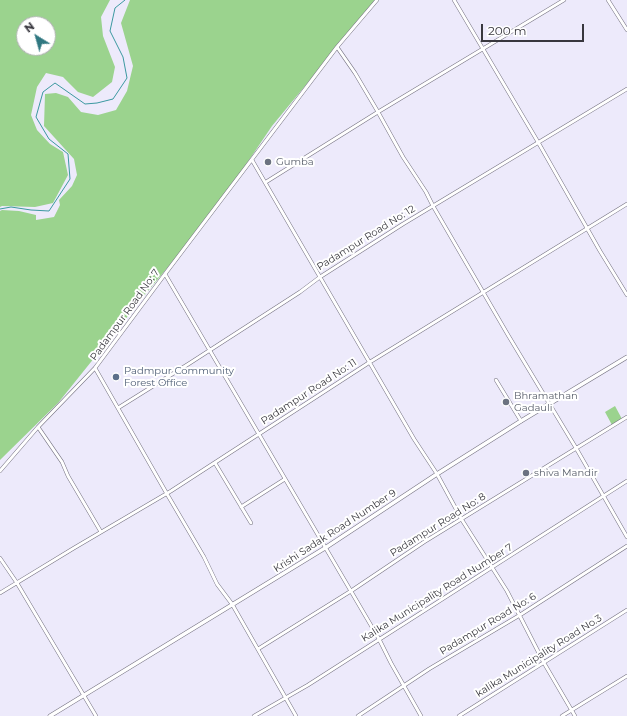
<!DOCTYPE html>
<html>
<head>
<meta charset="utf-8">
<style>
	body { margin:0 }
	#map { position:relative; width:627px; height:716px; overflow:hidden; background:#edeafb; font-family:Montserrat,sans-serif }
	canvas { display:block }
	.north { position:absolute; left:16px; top:16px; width:40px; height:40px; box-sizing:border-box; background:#fff; border:1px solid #afafb2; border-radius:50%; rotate:323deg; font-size:11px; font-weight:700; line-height:16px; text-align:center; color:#38373e }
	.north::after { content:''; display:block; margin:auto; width:14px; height:18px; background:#307881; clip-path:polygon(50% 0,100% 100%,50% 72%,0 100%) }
	.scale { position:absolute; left:481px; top:24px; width:103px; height:18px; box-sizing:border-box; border:2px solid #38373e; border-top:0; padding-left:5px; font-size:12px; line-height:14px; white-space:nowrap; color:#38373e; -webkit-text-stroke:3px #fff; paint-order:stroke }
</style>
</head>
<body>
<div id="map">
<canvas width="627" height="716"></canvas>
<div class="north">N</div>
<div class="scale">200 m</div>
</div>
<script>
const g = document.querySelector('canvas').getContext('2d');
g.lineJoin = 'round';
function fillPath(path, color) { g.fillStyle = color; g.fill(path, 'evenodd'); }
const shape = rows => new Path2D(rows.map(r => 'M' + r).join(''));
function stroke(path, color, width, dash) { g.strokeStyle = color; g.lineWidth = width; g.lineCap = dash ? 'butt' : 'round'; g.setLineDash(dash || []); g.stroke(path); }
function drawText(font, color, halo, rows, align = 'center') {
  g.font = font + ' Montserrat,sans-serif'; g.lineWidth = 4; g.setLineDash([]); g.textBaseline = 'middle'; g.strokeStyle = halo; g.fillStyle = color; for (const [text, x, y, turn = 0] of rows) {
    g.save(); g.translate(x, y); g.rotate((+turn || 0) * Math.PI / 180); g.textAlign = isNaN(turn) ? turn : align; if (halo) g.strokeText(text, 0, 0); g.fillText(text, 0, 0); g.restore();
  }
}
fillPath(shape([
	[0,0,110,0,101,17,103,36,115,67,112,82,93,97,78,92,63,77,46,73,37,87,31,115,37,130,50,144,63,152,68,175,53,203,35,207,2,206,0,207],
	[24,24,48,24,48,48,24,48],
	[130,0,376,0,272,126,214,212,148,291,58,403,0,460,0,211,2,210,19,211,36,215,36,220,54,217,60,205,59,200,72,186,77,175,74,159,44,126,45,94,56,93,68,97,81,112,98,115,116,110,127,91,133,66,121,23],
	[615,406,622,419,612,425,605,412]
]), '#9bd38e');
stroke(shape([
	[0,209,11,207,31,210,49,211,70,179,68,154,49,139,36,117,43,92,55,83,85,104,97,103,113,99,127,78,123,57,110,31,115,8,125,0]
]), '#3b98a0', 1);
const minor = shape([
	[454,0,538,142,600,251,627,295],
	[608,0,627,30],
	[337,47,355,73,378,112,403,157,426,192,433,206,508,335,576,448,627,537],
	[252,160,414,439,437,474,462,520,507,591,544,663,575,716],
	[266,182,378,112,564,0],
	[165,274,379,639,391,663,421,716],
	[95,368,167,494,204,557,217,584,232,604,296,716],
	[496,380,521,421],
	[118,408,190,363,300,292,320,277,403,224,627,89],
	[38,427,62,462,68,476,101,532],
	[215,463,251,523],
	[0,471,38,427,95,368,165,274,337,47,377,0],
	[241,507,285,479],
	[0,558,17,583,96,716],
	[0,593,74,548,171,491,370,362,627,204],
	[258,649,351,591,424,542,627,417],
	[254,716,308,685,627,481],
	[358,716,429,669,520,615,627,546],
	[459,716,627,610],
	[562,716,627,676]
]);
const tertiary = shape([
	[50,716,325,548,437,474,521,421,627,357]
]);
stroke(minor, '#757281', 4);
stroke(tertiary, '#757281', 4.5);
stroke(minor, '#fff', 3);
stroke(tertiary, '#fff', 3.5);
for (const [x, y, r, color] of [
	[268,162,4,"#6b7280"],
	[116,377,4,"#5c6f8a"],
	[506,402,4,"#6b7280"],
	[526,473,4,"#6b7280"]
]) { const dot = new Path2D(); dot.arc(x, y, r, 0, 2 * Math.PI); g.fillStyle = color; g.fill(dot); stroke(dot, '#fff', 1.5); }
drawText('10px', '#5b616d', '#fff', [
	["Gumba",276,162],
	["Bhramathan",514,396],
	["Gadauli",514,408],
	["shiva Mandir",534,473]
], 'left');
drawText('10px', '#38373e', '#fff', [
	["Padampur Road No: 12",366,238,-32],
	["Padampur Road No: 7",125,315,-54],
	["Padampur Road No: 11",309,392,-33],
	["Padampur Road No: 8",438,525,-32],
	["Krishi Sadak Road Number 9",335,531,-33],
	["Kalika Municipality Road Number 7",437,593,-32],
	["Padampur Road No: 6",488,624,-31],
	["kalika Municipality Road No.3",539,656,-32]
]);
drawText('10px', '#4e5e75', '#fff', [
	["Padmpur Community",124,371],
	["Forest Office",124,383]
], 'left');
</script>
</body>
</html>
